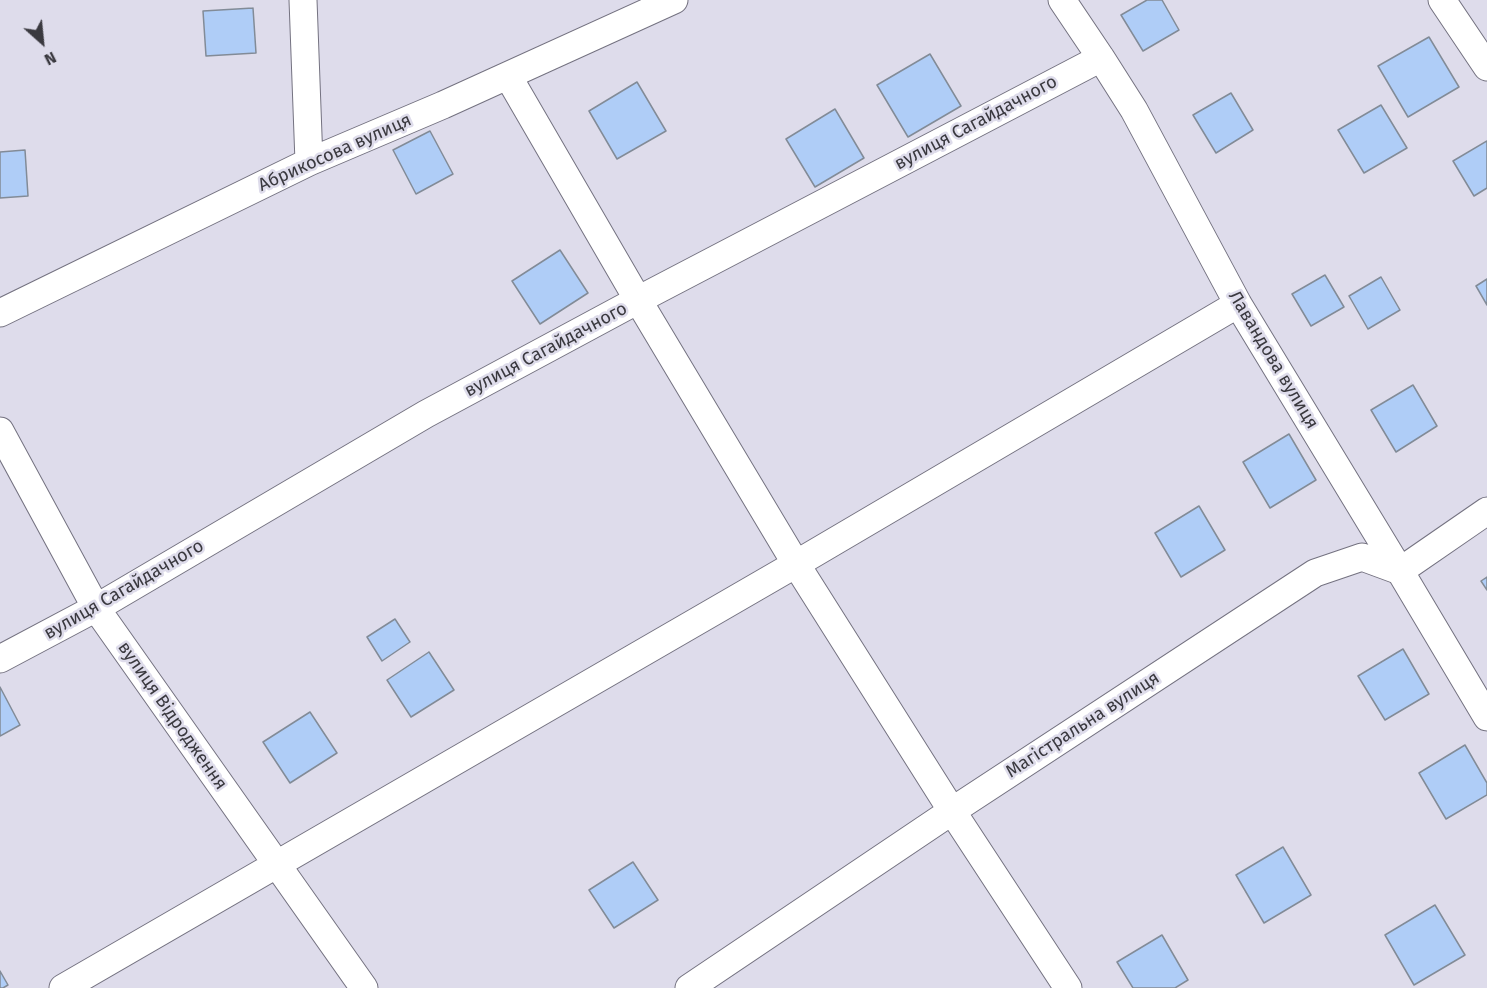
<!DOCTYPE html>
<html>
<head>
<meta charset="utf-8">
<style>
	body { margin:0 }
	#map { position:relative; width:1487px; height:988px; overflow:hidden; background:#dedceb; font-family:"Fira Sans",sans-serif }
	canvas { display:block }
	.north { position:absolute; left:12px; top:12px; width:60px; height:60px; -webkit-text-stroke:4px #dedceb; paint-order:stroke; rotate:153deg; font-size:16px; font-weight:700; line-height:24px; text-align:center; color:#3a393f }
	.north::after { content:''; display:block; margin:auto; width:21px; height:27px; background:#3a393f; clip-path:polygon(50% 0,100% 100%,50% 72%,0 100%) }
</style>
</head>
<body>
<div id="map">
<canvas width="1487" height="988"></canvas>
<div class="north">N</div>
</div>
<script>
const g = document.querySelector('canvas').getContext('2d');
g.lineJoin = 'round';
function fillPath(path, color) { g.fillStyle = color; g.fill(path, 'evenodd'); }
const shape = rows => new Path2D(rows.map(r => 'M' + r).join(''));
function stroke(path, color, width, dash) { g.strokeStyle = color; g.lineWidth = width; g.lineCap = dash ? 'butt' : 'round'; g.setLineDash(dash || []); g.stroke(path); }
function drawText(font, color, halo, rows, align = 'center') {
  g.font = font + ' "Fira Sans",sans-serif'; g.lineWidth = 5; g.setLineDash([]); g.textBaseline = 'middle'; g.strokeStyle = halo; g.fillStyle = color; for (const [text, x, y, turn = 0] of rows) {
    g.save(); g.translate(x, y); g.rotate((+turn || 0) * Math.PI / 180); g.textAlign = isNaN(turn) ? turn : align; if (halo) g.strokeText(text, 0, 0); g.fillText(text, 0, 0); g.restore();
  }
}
const building = shape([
	[1147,0,1162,0,1179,30,1143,51,1121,15,1147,0],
	[253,8,256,53,206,56,203,11,253,8],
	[1429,37,1459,87,1408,117,1378,66,1429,37],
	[930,54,961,106,908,137,877,85,930,54],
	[637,82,666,131,617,159,589,111,637,82],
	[1231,93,1253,130,1216,153,1193,115,1231,93],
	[1381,105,1407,148,1364,173,1338,130,1381,105],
	[835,109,864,158,815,187,786,139,835,109],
	[430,131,453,174,416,194,393,150,430,131],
	[1487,141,1487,188,1474,196,1453,161,1487,141],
	[25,150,28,196,0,198,0,152,25,150],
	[560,250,588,293,540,324,512,281,560,250],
	[1325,275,1344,307,1311,326,1292,294,1325,275],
	[1381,277,1400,310,1368,329,1349,296,1381,277],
	[1487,279,1487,305,1476,286,1487,279],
	[1413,385,1437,426,1396,452,1371,410,1413,385],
	[1289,434,1316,480,1270,508,1243,462,1289,434],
	[1199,506,1225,550,1181,577,1155,533,1199,506],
	[1487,577,1487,590,1481,581,1487,577],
	[395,619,410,642,382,661,367,637,395,619],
	[1403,649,1429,694,1385,720,1358,676,1403,649],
	[429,652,454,690,411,717,387,680,429,652],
	[0,687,20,725,0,736,0,687],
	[310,712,337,753,290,783,263,742,310,712],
	[1465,745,1487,783,1487,795,1446,819,1419,773,1465,745],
	[1283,847,1311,895,1264,923,1236,875,1283,847],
	[633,862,658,900,614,928,589,890,633,862],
	[1435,905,1465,955,1414,985,1385,935,1435,905],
	[1162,935,1188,980,1175,988,1133,988,1117,962,1162,935],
	[0,971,8,985,3,988,0,988,0,971]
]);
fillPath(building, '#afcdf7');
stroke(building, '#828b97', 1.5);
const street = shape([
	[303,0,309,162],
	[1062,0,1101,58,1134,110,1238,304,1400,571,1487,717],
	[1442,0,1487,67],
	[508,76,638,300,796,564,952,811,1068,988],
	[0,313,309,162,443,105,674,0],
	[0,431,96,608,364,988],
	[0,659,96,608,426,414,638,300,1101,58],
	[63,988,796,564,1238,304],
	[689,988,952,811,1315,573,1362,557,1400,571,1487,511]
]);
stroke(street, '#747280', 29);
stroke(street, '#fff', 27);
drawText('18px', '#3a393f', '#dedceb', [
	["вулиця Сагайдачного",976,123,-28],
	["Абрикосова вулиця",335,153,-24],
	["вулиця Сагайдачного",546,350,-28],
	["Лавандова вулиця",1273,360,59],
	["вулиця Сагайдачного",124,590,-30],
	["вулиця Відродження",172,716,55],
	["Магістральна вулиця",1083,725,-33]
]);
</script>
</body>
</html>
